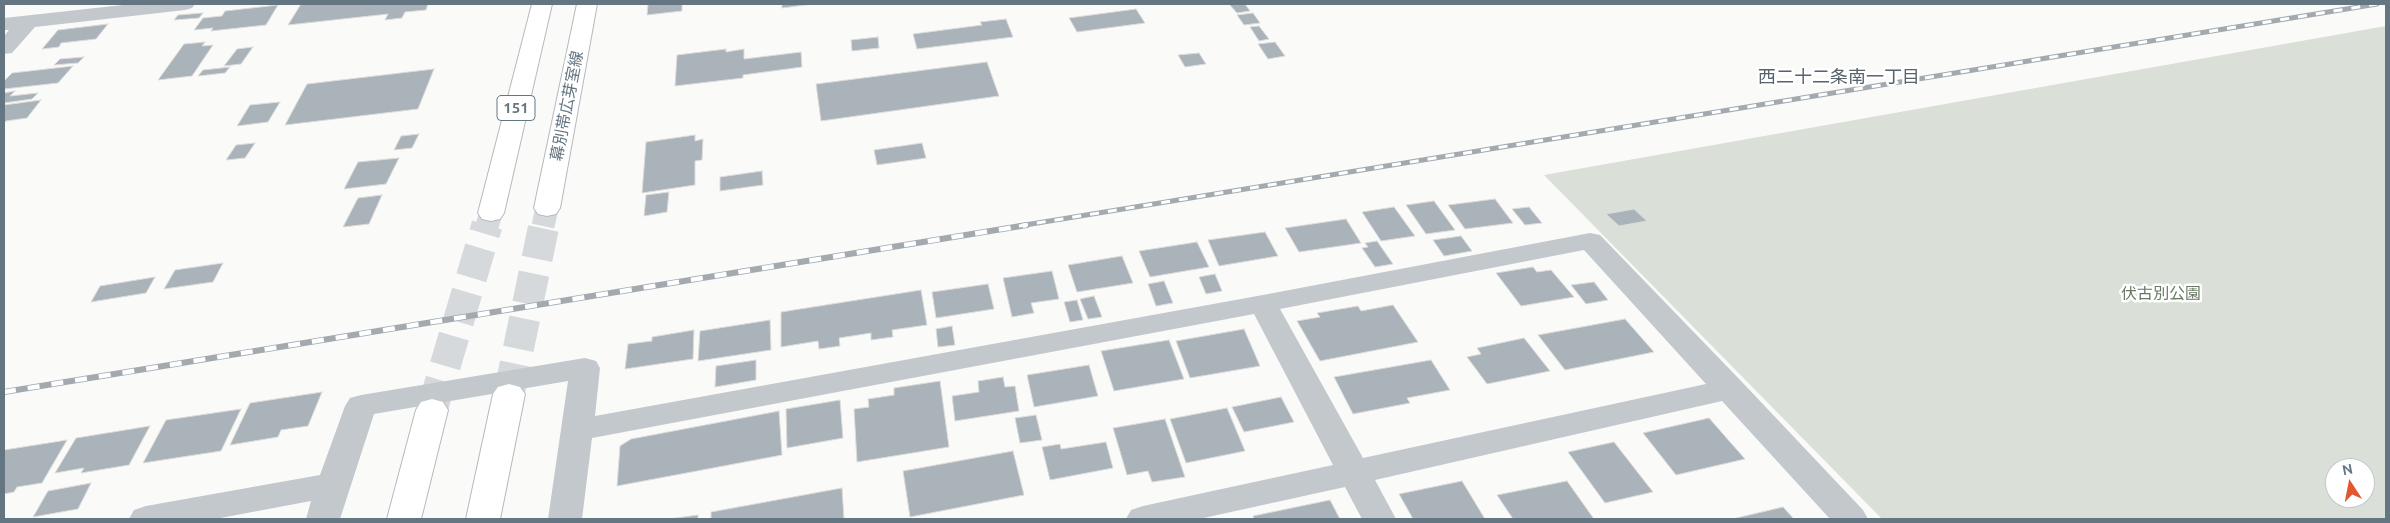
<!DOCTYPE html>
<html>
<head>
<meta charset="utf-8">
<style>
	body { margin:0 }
	#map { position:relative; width:2390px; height:523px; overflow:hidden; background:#fafaf8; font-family:Ubuntu,sans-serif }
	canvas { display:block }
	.frame { position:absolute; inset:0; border:5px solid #657683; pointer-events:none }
	.north { position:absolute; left:2325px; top:458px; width:50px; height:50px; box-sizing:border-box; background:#fff; border:1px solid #c1c8cd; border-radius:50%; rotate:349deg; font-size:14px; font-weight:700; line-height:20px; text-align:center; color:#657683 }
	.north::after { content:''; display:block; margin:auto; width:18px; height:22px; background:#e4572e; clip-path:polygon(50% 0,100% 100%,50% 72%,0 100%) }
</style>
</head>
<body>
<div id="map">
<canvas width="2390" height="523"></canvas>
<div class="frame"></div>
<div class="north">N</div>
</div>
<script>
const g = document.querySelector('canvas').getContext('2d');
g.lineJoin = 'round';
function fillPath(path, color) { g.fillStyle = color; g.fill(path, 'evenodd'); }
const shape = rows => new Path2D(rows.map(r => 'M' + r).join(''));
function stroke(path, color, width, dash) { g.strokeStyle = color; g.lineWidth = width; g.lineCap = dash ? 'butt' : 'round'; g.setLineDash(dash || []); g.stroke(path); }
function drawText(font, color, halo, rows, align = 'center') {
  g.font = font + ' Ubuntu,"Noto Sans JP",sans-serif'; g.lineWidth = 5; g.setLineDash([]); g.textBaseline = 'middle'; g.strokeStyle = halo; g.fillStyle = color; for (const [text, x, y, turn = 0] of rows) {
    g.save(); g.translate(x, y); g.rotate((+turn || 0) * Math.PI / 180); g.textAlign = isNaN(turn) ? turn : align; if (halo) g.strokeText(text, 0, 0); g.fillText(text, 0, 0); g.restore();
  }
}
fillPath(shape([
	[2386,26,2386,519,1882,519,1544,175],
	[2335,468,2365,468,2365,498,2335,498]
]), '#dadfd7');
const building = shape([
	[301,4,428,4,426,10,405,12,402,18,385,20,388,14,288,25,301,4],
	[648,4,682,4,682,11,647,15,648,4],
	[782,4,813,4,782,8,782,4],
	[1229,4,1245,4,1250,11,1237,13,1229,4],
	[278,5,266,25,211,31,213,28,194,30,203,18,222,16,225,11,278,5],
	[1136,9,1145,23,1077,32,1069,18,1136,9],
	[203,13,199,18,174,20,178,15,203,13],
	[1253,13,1260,23,1244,25,1237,15,1253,13],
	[1006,19,1013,37,917,49,913,34,982,25,980,22,1006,19],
	[108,24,96,39,61,43,59,47,42,49,58,30,108,24],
	[1259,26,1269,39,1259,41,1250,27,1259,26],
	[878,37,879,48,852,51,851,40,878,37],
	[205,42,202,46,213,45,192,76,158,80,184,44,205,42],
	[1275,42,1285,56,1268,59,1258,44,1275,42],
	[253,47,241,64,224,66,237,49,253,47],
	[726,49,726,52,744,49,744,59,801,52,802,67,743,75,743,78,675,86,677,55,726,49],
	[1199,53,1206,64,1185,67,1178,55,1199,53],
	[84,57,78,63,54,65,60,59,84,57],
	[987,62,999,96,821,121,816,84,987,62],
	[73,66,58,83,4,89,4,81,12,73,73,66],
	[230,67,225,73,198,76,203,70,230,67],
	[434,69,418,109,285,125,307,84,434,69],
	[15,91,10,96,38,93,32,99,4,103,4,93,15,91],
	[41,100,27,118,6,121,4,123,4,105,41,100],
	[280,102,268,122,237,126,250,105,280,102],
	[419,134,412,148,394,150,401,136,419,134],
	[695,135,695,141,703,139,702,160,695,161,695,185,642,193,646,142,695,135],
	[255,143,245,158,226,160,236,145,255,143],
	[922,143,926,158,877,165,874,150,922,143],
	[399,158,386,184,344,189,358,162,399,158],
	[762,171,763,185,720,191,720,177,762,171],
	[669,192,667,212,644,216,646,195,669,192],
	[382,195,369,224,343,227,358,198,382,195],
	[1495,199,1513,223,1465,229,1448,205,1495,199],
	[1434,201,1455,230,1426,234,1406,205,1434,201],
	[1394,207,1415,236,1381,241,1362,212,1394,207],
	[1529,207,1542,223,1525,225,1512,209,1529,207],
	[1634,209,1647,221,1619,226,1606,214,1634,209],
	[1346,219,1361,243,1299,252,1285,228,1346,219],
	[1265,232,1278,256,1219,266,1208,240,1265,232],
	[1461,236,1472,251,1444,256,1433,240,1461,236],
	[1377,241,1393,264,1375,267,1362,248,1368,247,1365,243,1377,241],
	[1197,242,1209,267,1150,277,1139,251,1197,242],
	[1122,256,1133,283,1077,292,1068,265,1122,256],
	[223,263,213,282,164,289,175,270,223,263],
	[1533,267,1537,272,1551,270,1574,297,1521,306,1496,273,1533,267],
	[1052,271,1059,299,1031,303,1034,313,1012,317,1003,278,1052,271],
	[1215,274,1222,291,1206,294,1199,277,1215,274],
	[155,277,146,293,91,302,100,286,155,277],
	[1164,281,1173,303,1156,306,1148,284,1164,281],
	[1594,282,1608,300,1586,304,1571,285,1594,282],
	[988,284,994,309,936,318,932,292,988,284],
	[921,290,927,325,892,330,893,337,871,340,871,333,839,338,840,346,819,349,818,341,781,347,781,312,921,290],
	[1094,296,1102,317,1088,319,1080,299,1094,296],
	[1077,300,1083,320,1070,322,1064,302,1077,300],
	[1393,305,1418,342,1320,361,1297,321,1320,317,1317,313,1358,306,1361,311,1393,305],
	[1625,319,1654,352,1565,370,1538,335,1625,319],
	[770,320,771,350,698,361,700,331,770,320],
	[952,326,955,345,938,347,936,329,952,326],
	[1244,329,1260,366,1190,378,1176,341,1244,329],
	[694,330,693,359,625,369,628,344,652,341,652,337,694,330],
	[1524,338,1550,371,1487,384,1467,357,1481,354,1477,348,1524,338],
	[1169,340,1184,379,1114,391,1101,351,1169,340],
	[756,360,756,380,715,387,716,366,756,360],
	[1431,360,1450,390,1407,398,1410,403,1353,414,1334,377,1431,360],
	[1089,365,1098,396,1034,407,1027,375,1089,365],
	[1003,377,1005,387,1015,386,1019,411,955,421,952,396,979,392,978,381,1003,377],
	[940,381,949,447,857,462,854,409,869,407,868,399,894,395,894,388,940,381],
	[322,392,308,426,281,430,278,437,230,445,250,403,322,392],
	[1281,397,1294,422,1244,432,1232,407,1281,397],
	[840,400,843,438,787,448,786,409,840,400],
	[1227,408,1245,451,1186,463,1170,419,1227,408],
	[241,409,221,451,143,463,166,420,241,409],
	[779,411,782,455,617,486,620,446,631,439,779,411],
	[1036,415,1042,440,1020,443,1015,418,1036,415],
	[1709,418,1745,459,1676,475,1643,433,1709,418],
	[1165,419,1185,477,1152,482,1148,471,1127,475,1113,428,1165,419],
	[150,426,129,465,81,473,84,468,55,473,76,438,150,426],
	[67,440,42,483,17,487,14,492,4,494,4,450,67,440],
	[1106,442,1113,468,1050,480,1042,447,1060,444,1061,449,1106,442],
	[1614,442,1653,492,1605,503,1568,452,1614,442],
	[1013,451,1024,495,910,517,903,471,1013,451],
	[1462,481,1485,519,1413,519,1399,494,1462,481],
	[1567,481,1594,519,1513,519,1497,495,1567,481],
	[91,483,78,509,33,517,48,491,91,483],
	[842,488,844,519,711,519,711,512,842,488],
	[1330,500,1340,519,1254,519,1253,516,1330,500],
	[1783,507,1794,519,1732,519,1783,507],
	[698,515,698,519,669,519,698,515]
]);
fillPath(building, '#aab3b9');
stroke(building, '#dcdcda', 1);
stroke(shape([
	[487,226,491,213],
	[543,226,547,208]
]), '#d5d9db', 23, [23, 11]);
stroke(shape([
	[509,394,544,225],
	[432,410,487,225]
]), '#d5d9db', 31, [31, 15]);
const major = shape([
	[532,4,552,4,504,213,500,219,491,221,482,219,478,213,532,4],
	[577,4,597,4,560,208,556,214,547,216,538,214,534,208,577,4],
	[509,384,520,387,525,394,500,519,466,519,493,394,498,387,509,384],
	[432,399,443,402,448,410,421,519,387,519,416,410,421,402,432,399]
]);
stroke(major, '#b5babe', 2);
fillPath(shape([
	[132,4,195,4,192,8,185,10,35,27,12,53,4,54,4,36,9,30,4,30,4,18,132,4],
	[1590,233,1600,235,1742,382,1863,510,1868,519,1830,519,1722,401,1375,480,1396,519,1362,519,1345,487,1199,519,1126,519,1131,510,1143,506,1333,465,1254,314,592,438,582,519,548,519,568,381,374,414,340,519,306,519,311,501,215,519,129,519,134,510,146,506,320,475,345,406,350,398,361,395,585,358,596,361,600,368,595,416,1263,295,1590,233],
	[1584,250,1706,384,1363,458,1280,309,1584,250]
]), '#c3c8cc');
fillPath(major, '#fff');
const railFar1 = shape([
	[1019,226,2377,4]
]);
const rail = shape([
	[4,392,1027,225]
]);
stroke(railFar1, '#a2aab0', 5);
stroke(rail, '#a2aab0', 6);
stroke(railFar1, '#fff', 3, [9]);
stroke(rail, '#fff', 4.5, [12]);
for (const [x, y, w] of [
	[516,108,38]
]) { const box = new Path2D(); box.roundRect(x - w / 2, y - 12.5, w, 25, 4); g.fillStyle = '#fff'; g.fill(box); stroke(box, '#657683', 1); }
drawText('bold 15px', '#657683', null, [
	["151",516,108]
]);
drawText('16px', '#657683', '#fff', [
	["幕別帯広芽室線",567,106,-79]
]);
drawText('16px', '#687a64', '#fff', [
	["伏古別公園",2161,294]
]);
drawText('18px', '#57646e', '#fff', [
	["西二十二条南一丁目",1839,77]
]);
</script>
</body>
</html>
